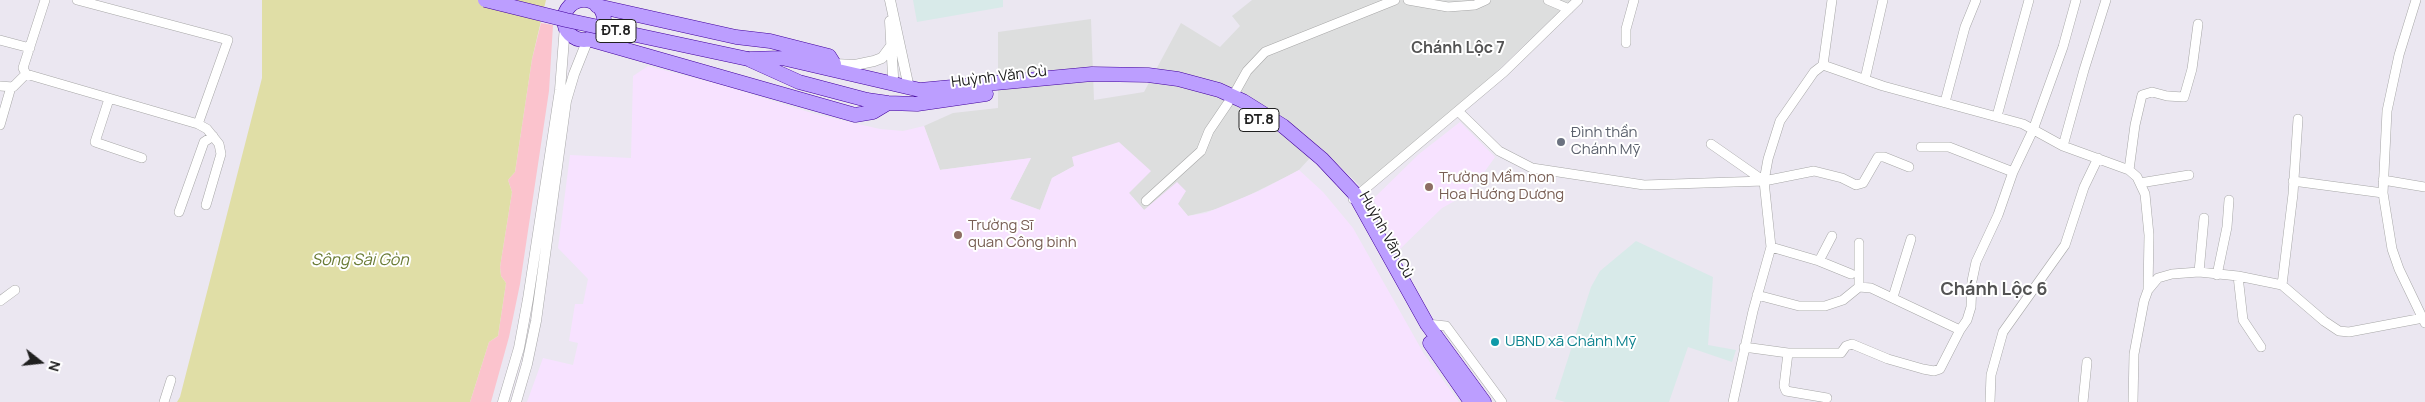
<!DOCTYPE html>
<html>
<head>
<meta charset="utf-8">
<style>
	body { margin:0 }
	#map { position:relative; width:2425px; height:402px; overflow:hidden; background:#ebe7f1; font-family:Manrope,sans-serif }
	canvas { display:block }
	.north { position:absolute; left:15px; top:337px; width:50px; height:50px; -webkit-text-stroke:4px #fff; paint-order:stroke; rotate:106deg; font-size:14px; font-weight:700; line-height:20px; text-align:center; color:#202020 }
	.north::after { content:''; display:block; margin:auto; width:18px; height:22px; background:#202020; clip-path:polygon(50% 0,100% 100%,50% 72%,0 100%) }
</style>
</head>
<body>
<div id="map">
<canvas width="2425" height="402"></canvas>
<div class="north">N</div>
</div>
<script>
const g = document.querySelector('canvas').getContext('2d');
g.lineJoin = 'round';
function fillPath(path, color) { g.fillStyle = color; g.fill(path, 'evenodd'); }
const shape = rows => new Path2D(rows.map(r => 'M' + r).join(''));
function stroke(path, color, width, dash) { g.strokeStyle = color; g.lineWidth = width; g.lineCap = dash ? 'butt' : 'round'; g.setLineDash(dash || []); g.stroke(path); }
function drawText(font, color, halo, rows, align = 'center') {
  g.font = font + ' Manrope,sans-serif'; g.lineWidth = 4; g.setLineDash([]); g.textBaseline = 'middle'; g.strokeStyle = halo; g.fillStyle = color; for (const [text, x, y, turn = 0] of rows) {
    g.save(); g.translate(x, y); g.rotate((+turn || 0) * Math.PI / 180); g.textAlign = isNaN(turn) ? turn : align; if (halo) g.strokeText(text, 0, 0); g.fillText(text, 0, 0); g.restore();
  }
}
fillPath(shape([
	[1252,0,1571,0,1492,76,1361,187,1320,147,1299,170,1286,177,1225,207,1188,216,1178,204,1144,210,1129,193,1074,166,1052,178,1040,210,1010,199,1031,158,940,170,924,126,953,113,998,108,998,32,1091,19,1094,100,1144,92,1181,23,1220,47,1240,26,1232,16]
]), '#dddede');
fillPath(shape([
	[913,0,1003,0,1003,7,917,22],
	[1636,241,1713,277,1708,345,1736,350,1732,362,1688,347,1669,402,1565,402,1555,399,1591,287,1600,271]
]), '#d8eae9');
fillPath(shape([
	[648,66,725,86,815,114,880,129,903,131,924,126,940,170,1031,158,1010,199,1040,210,1052,178,1074,166,1072,157,1119,142,1151,171,1129,193,1144,210,1177,182,1186,191,1178,204,1188,216,1206,213,1259,191,1299,170,1323,192,1353,228,1424,354,1459,402,527,402,543,358,573,365,578,343,569,341,575,304,583,304,588,279,558,248,570,155,631,158,633,76],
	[1460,122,1495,157,1483,174,1472,182,1473,191,1442,208,1400,249,1373,199,1419,154]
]), '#f7e2ff');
fillPath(shape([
	[541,23,553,25,549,91,520,284,509,337,491,402,470,402,489,342,498,336,506,283,501,276,500,267,512,192,508,180,515,172,532,59]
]), '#fbc3cd');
fillPath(shape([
	[262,0,546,0,532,59,515,172,508,180,512,192,500,267,501,276,506,283,498,336,489,342,470,402,177,402,180,397,262,78]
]), '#e0dea6');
const minor = shape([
	[45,0,23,68,26,74,198,124,207,129,219,144,221,154,206,205],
	[77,0,228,40,198,124],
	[1408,0,1448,7,1475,5,1486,0],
	[1548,0,1569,9],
	[2416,0,2399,55,2387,111,2383,193,2392,249,2399,269,2425,323],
	[0,40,30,48],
	[1626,43,1626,29,1634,0],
	[1823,65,1832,0],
	[1865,79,1883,0],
	[0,86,13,87,26,74],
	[1233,96,1247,71,1265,52,1395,0],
	[109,99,95,142,142,158],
	[1945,102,1965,27,1976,0],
	[1458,111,1499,151,1532,168,1644,185,1764,181],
	[1997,116,2029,0],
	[0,125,11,87],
	[1711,144,1764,181,1814,171,1842,178,1856,185,1863,183,1878,157,1884,157,1909,167],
	[2063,146,2084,70,2106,0],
	[1921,147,1949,147,2013,172],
	[2129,170,2135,125,2142,95,2152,92,2167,96,2184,97,2192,69,2198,24],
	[2383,180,2425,187],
	[2293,181,2383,193],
	[2140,183,2189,175],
	[1353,199,1504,72,1578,0],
	[1146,201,1201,151,1209,131,1228,103],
	[179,212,204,142,213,136],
	[1859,243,1859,287],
	[1771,247,1819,261,1832,236],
	[1819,261,1851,274],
	[2199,272,2204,218],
	[2217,275,2227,227,2229,200],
	[2238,276,2243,320,2261,347],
	[2282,285,2293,194,2298,119],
	[1757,295,1799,306,1825,306,1843,300,1859,287,1871,288,1960,330],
	[1893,297,1911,239],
	[0,301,15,290],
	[1427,324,1446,326,1502,402],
	[1744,347,1788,353,1841,353,1846,346,1852,344,1888,359,1923,369,1934,371,1940,369,1960,330,1967,320,1971,307,1972,281,1976,262,1998,215,2013,172,2033,130,2063,47,2076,0],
	[1788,353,1784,386,1786,391,1827,398],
	[164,402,171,380],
	[1733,402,1753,311,1771,247,1764,181,1768,159,1780,121,1814,72,1823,65,1883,86,2023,124,2063,146,2129,170,2137,177,2145,194,2149,235,2148,290],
	[1990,402,1991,375,2003,332,2065,245,2084,187,2098,158],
	[2083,402,2087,362],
	[2133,402,2134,354,2144,301,2148,290,2158,278,2172,274,2199,272,2238,276,2282,285,2324,321,2339,331,2349,332,2423,318]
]);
const tertiary = shape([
	[890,0,909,88],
	[890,21,893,76,892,84],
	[834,64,855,65,874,61,882,58,891,46],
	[503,402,519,348,528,299,560,90,565,26],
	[516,402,527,364,536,321,566,101,574,74,588,39]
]);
const primary = shape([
	'564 20a20 20 0 1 1 40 0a20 20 0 1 1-40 0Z',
	[597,6,736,37,770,41,829,56,834,64],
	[588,39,855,115,873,112,888,103],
	[748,59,782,58,920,90,1092,74,1148,75,1178,79,1219,90,1243,101,1283,126,1322,159,1354,193,1427,324,1484,402],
	[748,59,799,82,867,100,888,103,917,104,986,94],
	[1430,343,1471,402]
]);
stroke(minor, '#a7a7a7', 10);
stroke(tertiary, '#a7a7a7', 11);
stroke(primary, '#41009d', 15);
stroke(minor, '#fff', 9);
stroke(tertiary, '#fff', 10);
stroke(primary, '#bc9eff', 14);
const primaryBridge = shape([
	[485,0,566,20,748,59]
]);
stroke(primaryBridge, '#41009d', 15, []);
stroke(primaryBridge, '#bc9eff', 14);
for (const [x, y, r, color] of [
	[1561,142,5,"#6b7280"],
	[1429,187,5,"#8d6e63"],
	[958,235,5,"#8d6e63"],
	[1495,342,5,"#0f9aa8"]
]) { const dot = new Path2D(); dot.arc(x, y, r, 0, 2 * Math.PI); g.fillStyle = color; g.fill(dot); stroke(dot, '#fff', 2); }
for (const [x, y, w] of [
	[616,31,40],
	[1259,120,40]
]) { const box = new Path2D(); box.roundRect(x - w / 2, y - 11.5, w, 23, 4); g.fillStyle = '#fff'; g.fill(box); stroke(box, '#202020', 1); }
drawText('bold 14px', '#202020', null, [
	["ĐT.8",616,31],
	["ĐT.8",1259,120]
]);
drawText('15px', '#202020', '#fff', [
	["Huỳnh Văn Cù",999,77,-7],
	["Huỳnh Văn Cù",1386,235,61]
]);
drawText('15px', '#5b616d', '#fff', [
	["Đình thần",1571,133],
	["Chánh Mỹ",1571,150]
], 'left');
drawText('15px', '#785e54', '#fff', [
	["Trường Mầm non",1439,178],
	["Hoa Hướng Dương",1439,195],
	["Trường Sĩ",968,226],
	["quan Công binh",968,243]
], 'left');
drawText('15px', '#0d838f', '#fff', [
	["UBND xã Chánh Mỹ",1505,342]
], 'left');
drawText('bold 16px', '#535353', '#fff', [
	["Chánh Lộc 7",1458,49]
]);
drawText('italic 16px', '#6a7b35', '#fff', [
	["Sông Sài Gòn",360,261]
]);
drawText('bold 18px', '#535353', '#fff', [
	["Chánh Lộc 6",1994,290]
]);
</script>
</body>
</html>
